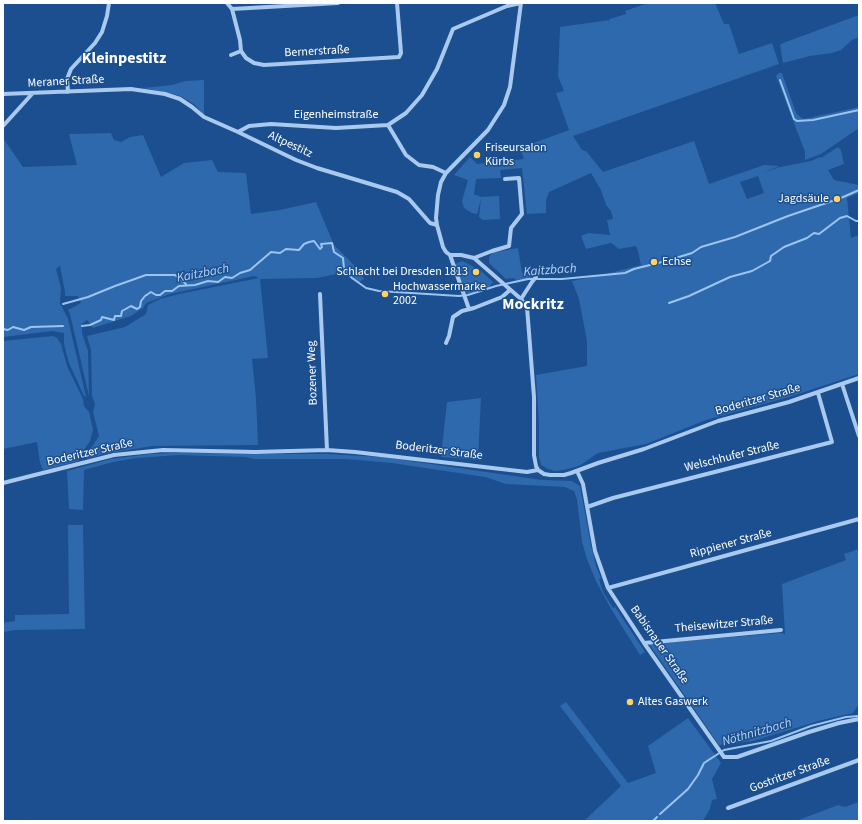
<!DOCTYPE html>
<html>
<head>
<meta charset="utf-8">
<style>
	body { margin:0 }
	#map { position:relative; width:862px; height:824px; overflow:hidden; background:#1b4f8f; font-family:"Source Sans 3",sans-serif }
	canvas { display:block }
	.frame { position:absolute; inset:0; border:4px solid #fff; pointer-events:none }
</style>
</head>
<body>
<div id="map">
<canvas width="862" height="824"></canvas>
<div class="frame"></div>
</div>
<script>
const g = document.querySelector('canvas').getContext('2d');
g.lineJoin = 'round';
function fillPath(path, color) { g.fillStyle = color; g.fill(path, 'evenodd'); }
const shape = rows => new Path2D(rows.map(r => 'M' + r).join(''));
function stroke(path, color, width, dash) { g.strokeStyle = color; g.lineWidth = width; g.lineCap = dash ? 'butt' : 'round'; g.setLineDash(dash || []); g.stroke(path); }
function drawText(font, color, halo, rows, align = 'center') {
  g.font = font + ' "Source Sans 3",sans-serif'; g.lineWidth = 3; g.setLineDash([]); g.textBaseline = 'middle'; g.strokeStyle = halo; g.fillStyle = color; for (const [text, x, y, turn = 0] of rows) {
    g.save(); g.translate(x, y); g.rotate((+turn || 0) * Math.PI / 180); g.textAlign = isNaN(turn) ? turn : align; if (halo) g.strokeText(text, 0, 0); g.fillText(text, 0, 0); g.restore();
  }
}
fillPath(shape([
	[648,3,715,3,724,24,729,24,739,54,772,43,779,64,573,136,582,150,586,151,603,172,694,141,709,184,764,165,780,166,761,173,780,167,811,161,820,157,821,158,838,147,841,150,844,164,828,170,834,180,859,185,859,193,847,198,851,238,859,235,859,374,789,397,706,420,646,444,598,453,579,466,563,470,555,471,548,469,541,465,539,457,539,423,536,375,587,366,587,341,579,299,572,281,606,274,641,265,638,251,636,246,619,249,611,243,586,249,581,236,588,233,610,235,607,220,613,219,611,211,606,205,601,190,591,173,549,192,546,200,546,213,527,214,522,168,500,170,501,178,476,179,474,194,481,197,499,196,500,219,483,220,479,217,481,199,477,214,472,213,464,208,462,201,468,180,454,175,470,157,477,164,524,159,520,148,569,130,556,93,564,91,558,76,560,27,610,20,610,19,626,14,625,11],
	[758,176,764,193,747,199,740,182],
	[859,15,859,37,852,40,841,50,832,53,810,56,783,63,780,45,783,43],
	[779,73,782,73,795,110,797,114,800,117,804,119,813,117,859,107,859,128,821,154,805,160,805,152,776,76],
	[204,80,204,115,194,104,182,97,174,94,143,88,172,85,186,81],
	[111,133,114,140,121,142,130,137,143,135,161,177,184,163,212,160,218,172,246,173,251,214,280,210,316,202,334,245,353,264,364,279,358,283,348,276,337,274,317,278,260,279,268,358,252,359,256,398,258,445,152,446,104,454,86,459,87,454,99,436,93,412,95,404,92,396,91,350,87,336,125,327,146,314,148,305,160,299,179,294,259,278,254,276,170,294,146,303,143,308,131,316,93,328,87,320,82,324,82,333,88,351,89,396,70,314,68,310,81,303,78,296,65,296,65,292,60,266,56,269,61,288,60,303,68,319,86,397,84,396,69,363,64,344,64,333,52,331,3,337,3,138,23,167,77,165,69,134],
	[518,248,522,273,532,274,532,278,516,280,513,278,506,279,489,263,489,258,491,254,495,252],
	[462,261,476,268,474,274,477,275,480,270,494,283,491,284,490,287,467,294,459,276,464,275,464,272,459,273,455,264],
	[53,336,57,338,61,344,67,366,83,399,84,406,89,412,93,430,90,441,86,447,78,461,43,470,40,463,37,442,3,449,3,341],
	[481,398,478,460,441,457,447,402],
	[174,453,255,454,326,454,382,457,542,480,572,481,580,486,591,545,596,566,601,578,599,579,603,592,613,608,615,607,645,652,640,655,611,609,596,581,587,559,582,542,577,499,574,491,565,487,506,484,485,477,392,463,346,459,254,459,246,457,179,455,136,458,113,462,84,470,83,510,69,509,67,471,111,459,150,454],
	[68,525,83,525,85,629,16,630,3,632,3,623,15,621,15,615,69,614],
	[859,549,859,704,853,713,822,720,753,741,719,745,649,644,781,633,785,634,782,584,846,560,844,554],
	[566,702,628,783,656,773,648,746,688,718,721,763,712,779,717,799,712,800,710,809,704,819,702,821,584,821,621,786,560,706],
	[859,802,859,821,796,821,838,805,845,807]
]), '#2e69ad');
stroke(shape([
	[780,80,794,119,797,121,813,120,859,110],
	[669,303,689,296,730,277,752,271,770,261,771,256,784,247,807,238,814,233,819,234,840,218,847,216,856,221,859,221],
	[63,304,88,297,115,286,146,275,175,275,186,284],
	[82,326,90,325,101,320,102,317,114,320,115,316,121,316,122,311,131,306,137,309,140,307,141,301,145,296,151,292,156,295,160,295,165,291,172,291,179,286,195,285,208,281,218,282,225,277,232,278,240,273,250,270,271,252,280,253,286,249,299,250,304,244,309,242,314,241,320,249,322,247,321,244,332,243,334,252,343,258,344,269,352,278,366,288,379,291,459,296,468,295,496,286,528,279,562,279,625,273,634,269,666,261,692,253,701,247,735,237,788,216,841,198,859,190],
	[3,329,8,330,13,327,24,330,31,327,63,326],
	[660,814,688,789,698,775,704,763,724,750,771,741,811,726,846,717,859,716],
	[653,821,657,817]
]), '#9cc4f0', 2);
stroke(shape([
	[227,3,232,9,240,40,241,51],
	[521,3,510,87,504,105,488,130,446,173,441,182,438,195,436,218,437,225,443,247,446,252,450,255,461,255,474,258,521,299,527,307,534,397,534,455,536,466,538,470,544,474,550,475,564,475,571,473,598,463,644,449,718,421,789,402,859,378],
	[232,9,338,3],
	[241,51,246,58,254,63,264,65,399,57,401,53,397,3],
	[231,55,241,51],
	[68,92,67,79,71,69,95,43,102,32,107,16,109,3],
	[3,94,131,89,165,94,180,99,192,107,204,117,238,132,296,160,317,168,397,192,409,199,430,223,437,225],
	[388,125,406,155,419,165,433,167,446,173],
	[3,126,32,94],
	[238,132,249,126,271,124,336,128,388,125,406,113,422,95,437,69,453,29,507,6,521,3],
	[450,255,469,309],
	[474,258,492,251,509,246,511,228,522,214,519,178,505,179],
	[320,294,327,450],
	[521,299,532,282,536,277],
	[446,343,449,336,453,317,462,311,474,308,502,297,510,290],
	[842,384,859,436],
	[577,471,583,484,595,551,608,588,644,643,724,757,737,757,809,732,839,723,859,719],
	[3,483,114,455,163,450,255,452,327,450,355,452,527,472,538,470],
	[587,507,613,498,832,442,818,393],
	[608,588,859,519],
	[644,643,781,630],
	[728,808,859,760]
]), '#a9c9ee', 4);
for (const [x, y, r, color] of [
	[477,155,4,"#ffd166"],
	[837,199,4,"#ffd166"],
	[654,262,4,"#ffd166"],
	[476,272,4,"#ffd166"],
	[385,294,4,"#ffd166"],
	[630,702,4,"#ffd166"]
]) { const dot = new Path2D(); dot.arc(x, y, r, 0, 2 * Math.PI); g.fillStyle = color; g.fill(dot); stroke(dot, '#1b4f8f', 1.5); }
drawText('12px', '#fff', '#1b4f8f', [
	["Bernerstraße",317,52,-3],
	["Meraner Straße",66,82,-3],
	["Eigenheimstraße",336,115],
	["Altpestitz",290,145,25],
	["Bozener Weg",313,373,-92],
	["Boderitzer Straße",758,400,-16],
	["Boderitzer Straße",439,451,7],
	["Boderitzer Straße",90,453,-13],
	["Welschhufer Straße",732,457,-14],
	["Rippiener Straße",731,544,-15],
	["Theisewitzer Straße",724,625,-5],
	["Babisnauer Straße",659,645,55],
	["Gostritzer Straße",790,775,-20]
]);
drawText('12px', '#fff', '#1b4f8f', [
	["Friseursalon",485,148],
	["Kürbs",485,162],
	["Jagdsäule",829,199,"right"],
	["Echse",662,262],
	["Schlacht bei Dresden 1813",468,272,"right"],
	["Hochwassermarke",393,287],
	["2002",393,301],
	["Altes Gaswerk",638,702]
], 'left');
drawText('italic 13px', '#b5d3f5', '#1b4f8f', [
	["Kaitzbach",550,271,-4],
	["Kaitzbach",203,274,-11],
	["Nöthnitzbach",757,733,-16]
]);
drawText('bold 16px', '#fff', '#1b4f8f', [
	["Kleinpestitz",124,59],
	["Mockritz",533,305]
]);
</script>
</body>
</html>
